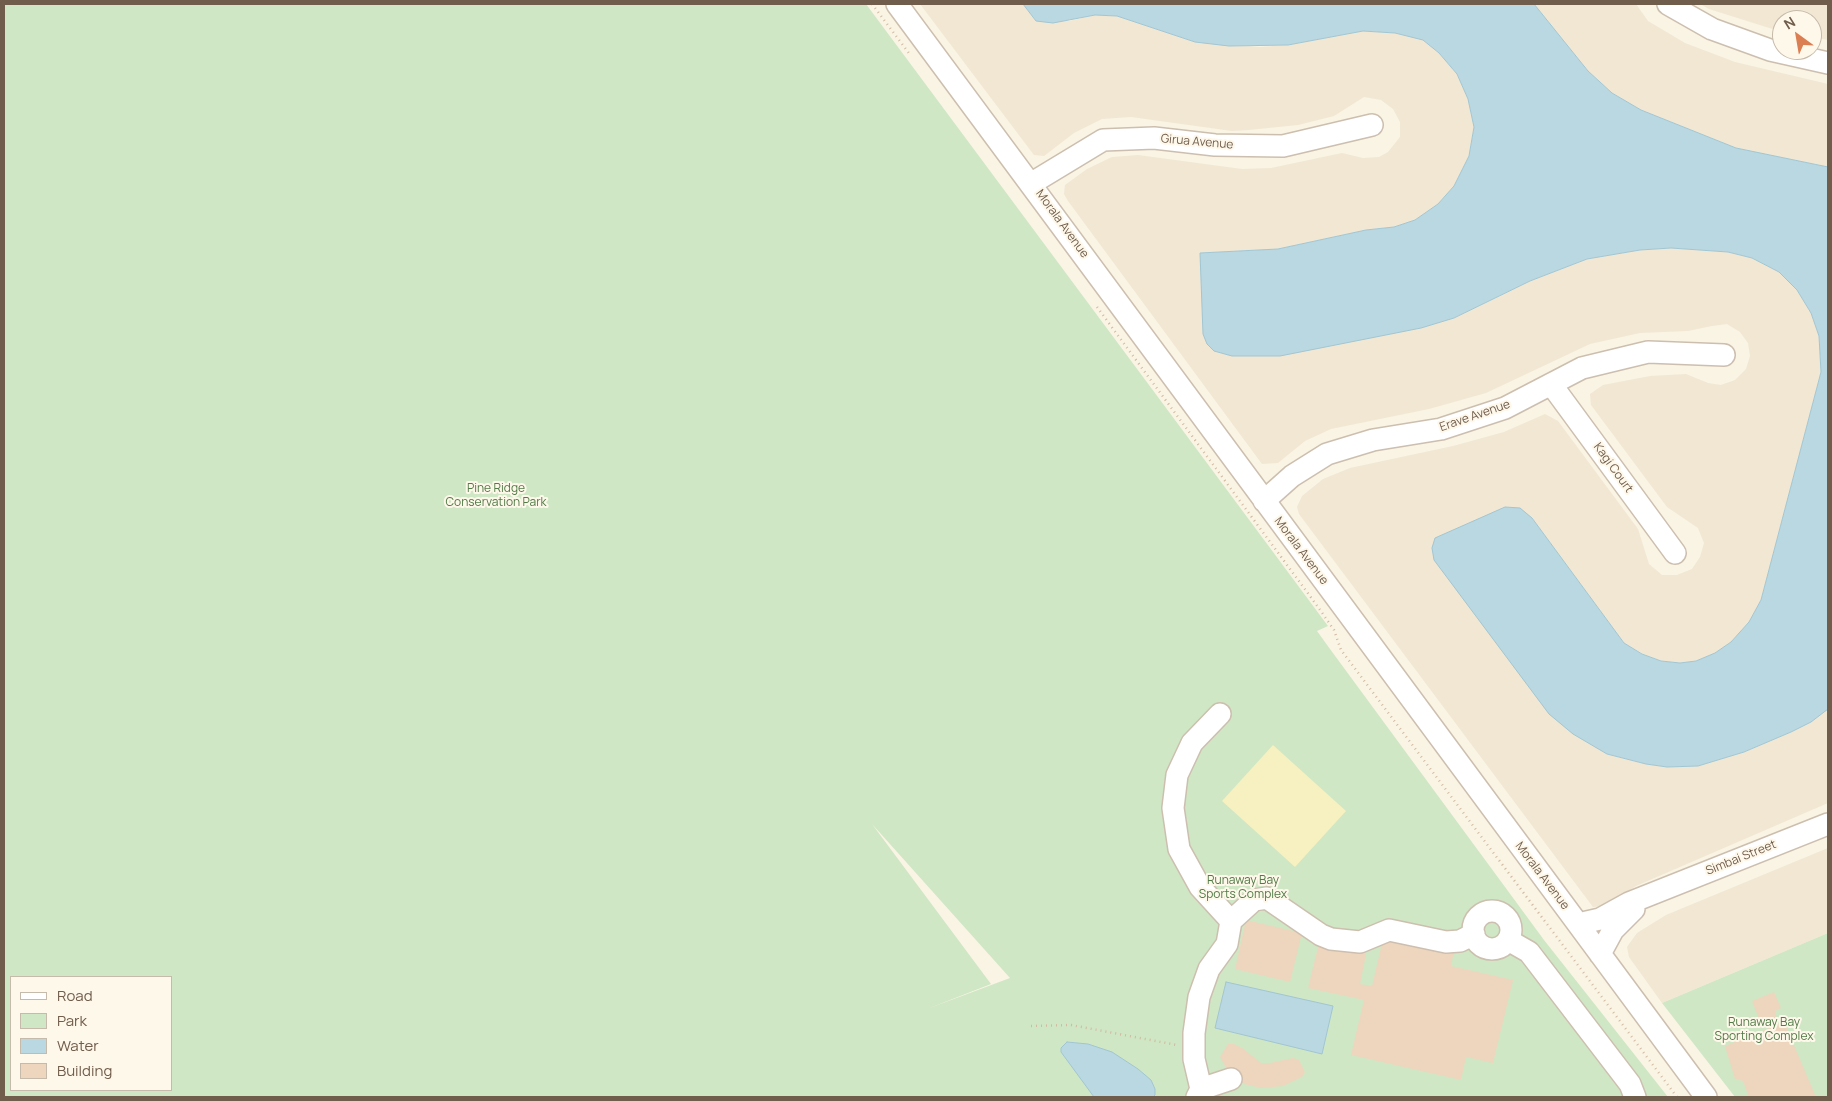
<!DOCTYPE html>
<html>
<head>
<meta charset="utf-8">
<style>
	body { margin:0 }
	#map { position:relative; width:1832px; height:1101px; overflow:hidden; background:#faf4e4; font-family:Manrope,sans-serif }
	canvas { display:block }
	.frame { position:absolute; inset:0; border:5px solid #715d4c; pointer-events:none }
	.legend { position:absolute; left:10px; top:976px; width:162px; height:115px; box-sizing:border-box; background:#fef8ea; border:1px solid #c6baab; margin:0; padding:6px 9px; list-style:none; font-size:15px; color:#715d4c }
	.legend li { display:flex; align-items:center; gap:10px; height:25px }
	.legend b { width:25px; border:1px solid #c6baab }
	.north { position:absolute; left:1772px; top:10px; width:50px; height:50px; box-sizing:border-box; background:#fef8ea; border:1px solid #c6baab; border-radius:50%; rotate:328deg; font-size:14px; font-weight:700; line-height:20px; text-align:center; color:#715d4c }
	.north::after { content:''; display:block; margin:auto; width:18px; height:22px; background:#db7f52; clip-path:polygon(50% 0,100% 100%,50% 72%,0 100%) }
</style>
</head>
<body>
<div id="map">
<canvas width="1832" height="1101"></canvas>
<div class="frame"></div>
<ul class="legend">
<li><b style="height:6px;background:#fff"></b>Road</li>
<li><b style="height:14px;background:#cfe7c4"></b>Park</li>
<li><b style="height:14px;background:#bad8e2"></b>Water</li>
<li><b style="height:14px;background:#eed6be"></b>Building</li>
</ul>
<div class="north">N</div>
</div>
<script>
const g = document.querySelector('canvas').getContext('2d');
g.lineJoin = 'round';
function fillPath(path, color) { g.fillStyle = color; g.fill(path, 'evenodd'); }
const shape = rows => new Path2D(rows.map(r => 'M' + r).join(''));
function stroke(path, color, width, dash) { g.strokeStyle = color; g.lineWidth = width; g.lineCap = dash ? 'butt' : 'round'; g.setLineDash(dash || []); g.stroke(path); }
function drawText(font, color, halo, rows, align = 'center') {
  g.font = font + ' Manrope,sans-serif'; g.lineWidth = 4; g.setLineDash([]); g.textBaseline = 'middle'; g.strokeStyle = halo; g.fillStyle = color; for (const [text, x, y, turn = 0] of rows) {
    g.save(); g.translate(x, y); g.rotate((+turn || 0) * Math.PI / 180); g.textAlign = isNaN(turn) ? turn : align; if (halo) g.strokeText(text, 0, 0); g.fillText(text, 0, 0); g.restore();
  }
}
fillPath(shape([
	[920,4,1023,4,1036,21,1069,21,1095,15,1117,16,1195,42,1260,47,1288,45,1363,31,1395,33,1423,39,1439,53,1457,74,1468,99,1474,127,1469,156,1454,186,1438,204,1415,220,1394,227,1366,230,1278,249,1200,253,1232,356,1254,354,1454,318,1530,281,1587,259,1640,250,1671,248,1728,252,1752,258,1779,272,1797,290,1811,313,1819,336,1821,372,1761,600,1749,622,1731,642,1715,653,1696,661,1680,663,1661,661,1643,654,1624,643,1532,518,1607,754,1646,764,1667,767,1698,766,1744,752,1791,732,1828,708,1828,803,1636,886,1605,906,1593,907,1299,514,1297,507,1302,496,1323,479,1350,468,1453,446,1504,432,1545,414,1558,421,1638,529,1649,564,1662,575,1677,575,1692,569,1700,557,1704,543,1698,528,1667,507,1591,405,1590,394,1603,385,1650,376,1686,374,1708,383,1721,385,1735,380,1746,369,1750,356,1748,343,1740,332,1727,324,1712,326,1688,331,1640,333,1590,344,1486,393,1429,409,1331,429,1305,441,1278,463,1262,464,1068,201,1064,194,1065,185,1087,169,1112,157,1138,155,1242,169,1271,168,1342,153,1363,158,1379,157,1388,152,1400,137,1400,122,1393,109,1381,100,1364,97,1334,116,1298,125,1249,130,1232,131,1131,117,1102,119,1074,133,1044,156,1034,155],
	[1534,4,1636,4,1648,21,1685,43,1735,62,1828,84,1828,167,1736,148,1641,110,1612,93,1588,71],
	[1700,4,1828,4,1828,40,1812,37,1812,20,1782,20,1782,32,1709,9],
	[1828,848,1828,933,1662,1003,1629,957,1627,947,1637,933,1666,915]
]), '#f1e7d3');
fillPath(shape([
	[4,4,866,4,1328,626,1317,631,1330,649,1544,940,1668,1097,4,1097],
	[872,824,1010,978,927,1009,991,984],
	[11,977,171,977,171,1090,11,1090],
	[1828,933,1828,1097,1735,1097,1662,1003]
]), '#cfe7c4');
fillPath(shape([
	[1273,745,1346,811,1295,867,1222,801]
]), '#f7f1c1');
const water = shape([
	[1023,4,1534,4,1588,71,1612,93,1641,110,1736,148,1828,167,1828,709,1811,722,1791,732,1744,752,1698,766,1667,767,1646,764,1607,754,1573,734,1549,714,1434,560,1432,548,1435,538,1505,507,1520,508,1532,518,1624,643,1642,654,1661,661,1680,663,1696,661,1715,653,1731,642,1749,622,1761,600,1821,372,1819,336,1811,313,1797,290,1779,272,1752,258,1728,252,1671,248,1640,250,1587,259,1530,281,1454,318,1421,328,1280,356,1232,356,1214,351,1207,344,1203,334,1200,253,1278,249,1366,230,1394,227,1415,220,1438,204,1454,186,1469,156,1474,127,1468,99,1457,74,1439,53,1423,40,1395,33,1363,31,1288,45,1229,46,1195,42,1117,16,1095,15,1053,23,1036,21,1023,4],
	[1226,982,1333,1006,1322,1054,1215,1028,1226,982],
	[1067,1042,1088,1044,1112,1052,1138,1069,1151,1080,1155,1089,1155,1095,1153,1097,1094,1097,1061,1052,1061,1048,1067,1042]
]);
fillPath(water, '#bad8e2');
stroke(water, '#a1c6d3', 1);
fillPath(shape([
	[1246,920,1302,933,1290,982,1235,969],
	[1384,935,1454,951,1451,966,1513,980,1493,1063,1466,1057,1461,1080,1351,1055,1364,1000,1308,988,1319,943,1366,954,1360,984,1372,986],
	[1774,992,1781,1008,1775,1011,1777,1020,1762,1026,1752,1001],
	[1784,1022,1816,1097,1749,1097,1743,1081,1735,1079,1725,1046],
	[1228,1044,1234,1044,1242,1048,1261,1063,1270,1063,1293,1058,1299,1060,1305,1072,1302,1077,1283,1086,1261,1088,1244,1084,1228,1071,1220,1057]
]), '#eed6be');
const minor = shape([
	[897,4,1706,1097],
	[1668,4,1712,29,1770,50,1828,63],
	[1032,183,1103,140,1154,138,1215,145,1283,146,1372,125],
	[1551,384,1675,553],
	[1264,501,1292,476,1327,454,1373,440,1441,429,1505,408,1582,368,1648,352,1724,355],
	'1473 930a19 19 0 1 1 38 0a19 19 0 1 1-38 0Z',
	[1231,921,1254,900,1267,898,1321,935,1331,939,1360,942,1389,930,1446,942,1460,941,1474,934],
	[1578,924,1600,919,1629,903,1828,824],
	[1508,940,1529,952,1630,1084,1635,1097],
	[1600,954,1613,930,1634,909],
	[1201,1089,1194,1059,1194,1033,1199,997,1209,969,1227,944,1231,921,1200,887,1179,849,1173,808,1177,775,1192,743,1220,714],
	[1197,1097,1201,1089,1231,1079]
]);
stroke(minor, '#cdbfaf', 24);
stroke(shape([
	[872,4,911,56],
	[1097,307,1318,607,1334,630,1341,650,1677,1097],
	[1031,1026,1071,1025,1177,1045]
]), '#d2b9a1', 2.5, [1, 4]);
stroke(minor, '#fff', 21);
drawText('12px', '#715d4c', '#fef8ea', [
	["Girua Avenue",1197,142,5],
	["Morala Avenue",1062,224,54],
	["Erave Avenue",1475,416,-19],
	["Kagi Court",1613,468,54],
	["Morala Avenue",1301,551,53],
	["Simbai Street",1741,858,-22],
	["Morala Avenue",1542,876,53]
]);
drawText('12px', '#527b48', '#fef8ea', [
	["Pine Ridge",496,489],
	["Conservation Park",496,503],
	["Runaway Bay",1243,881],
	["Sports Complex",1243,895],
	["Runaway Bay",1764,1023],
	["Sporting Complex",1764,1037]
]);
</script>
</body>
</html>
